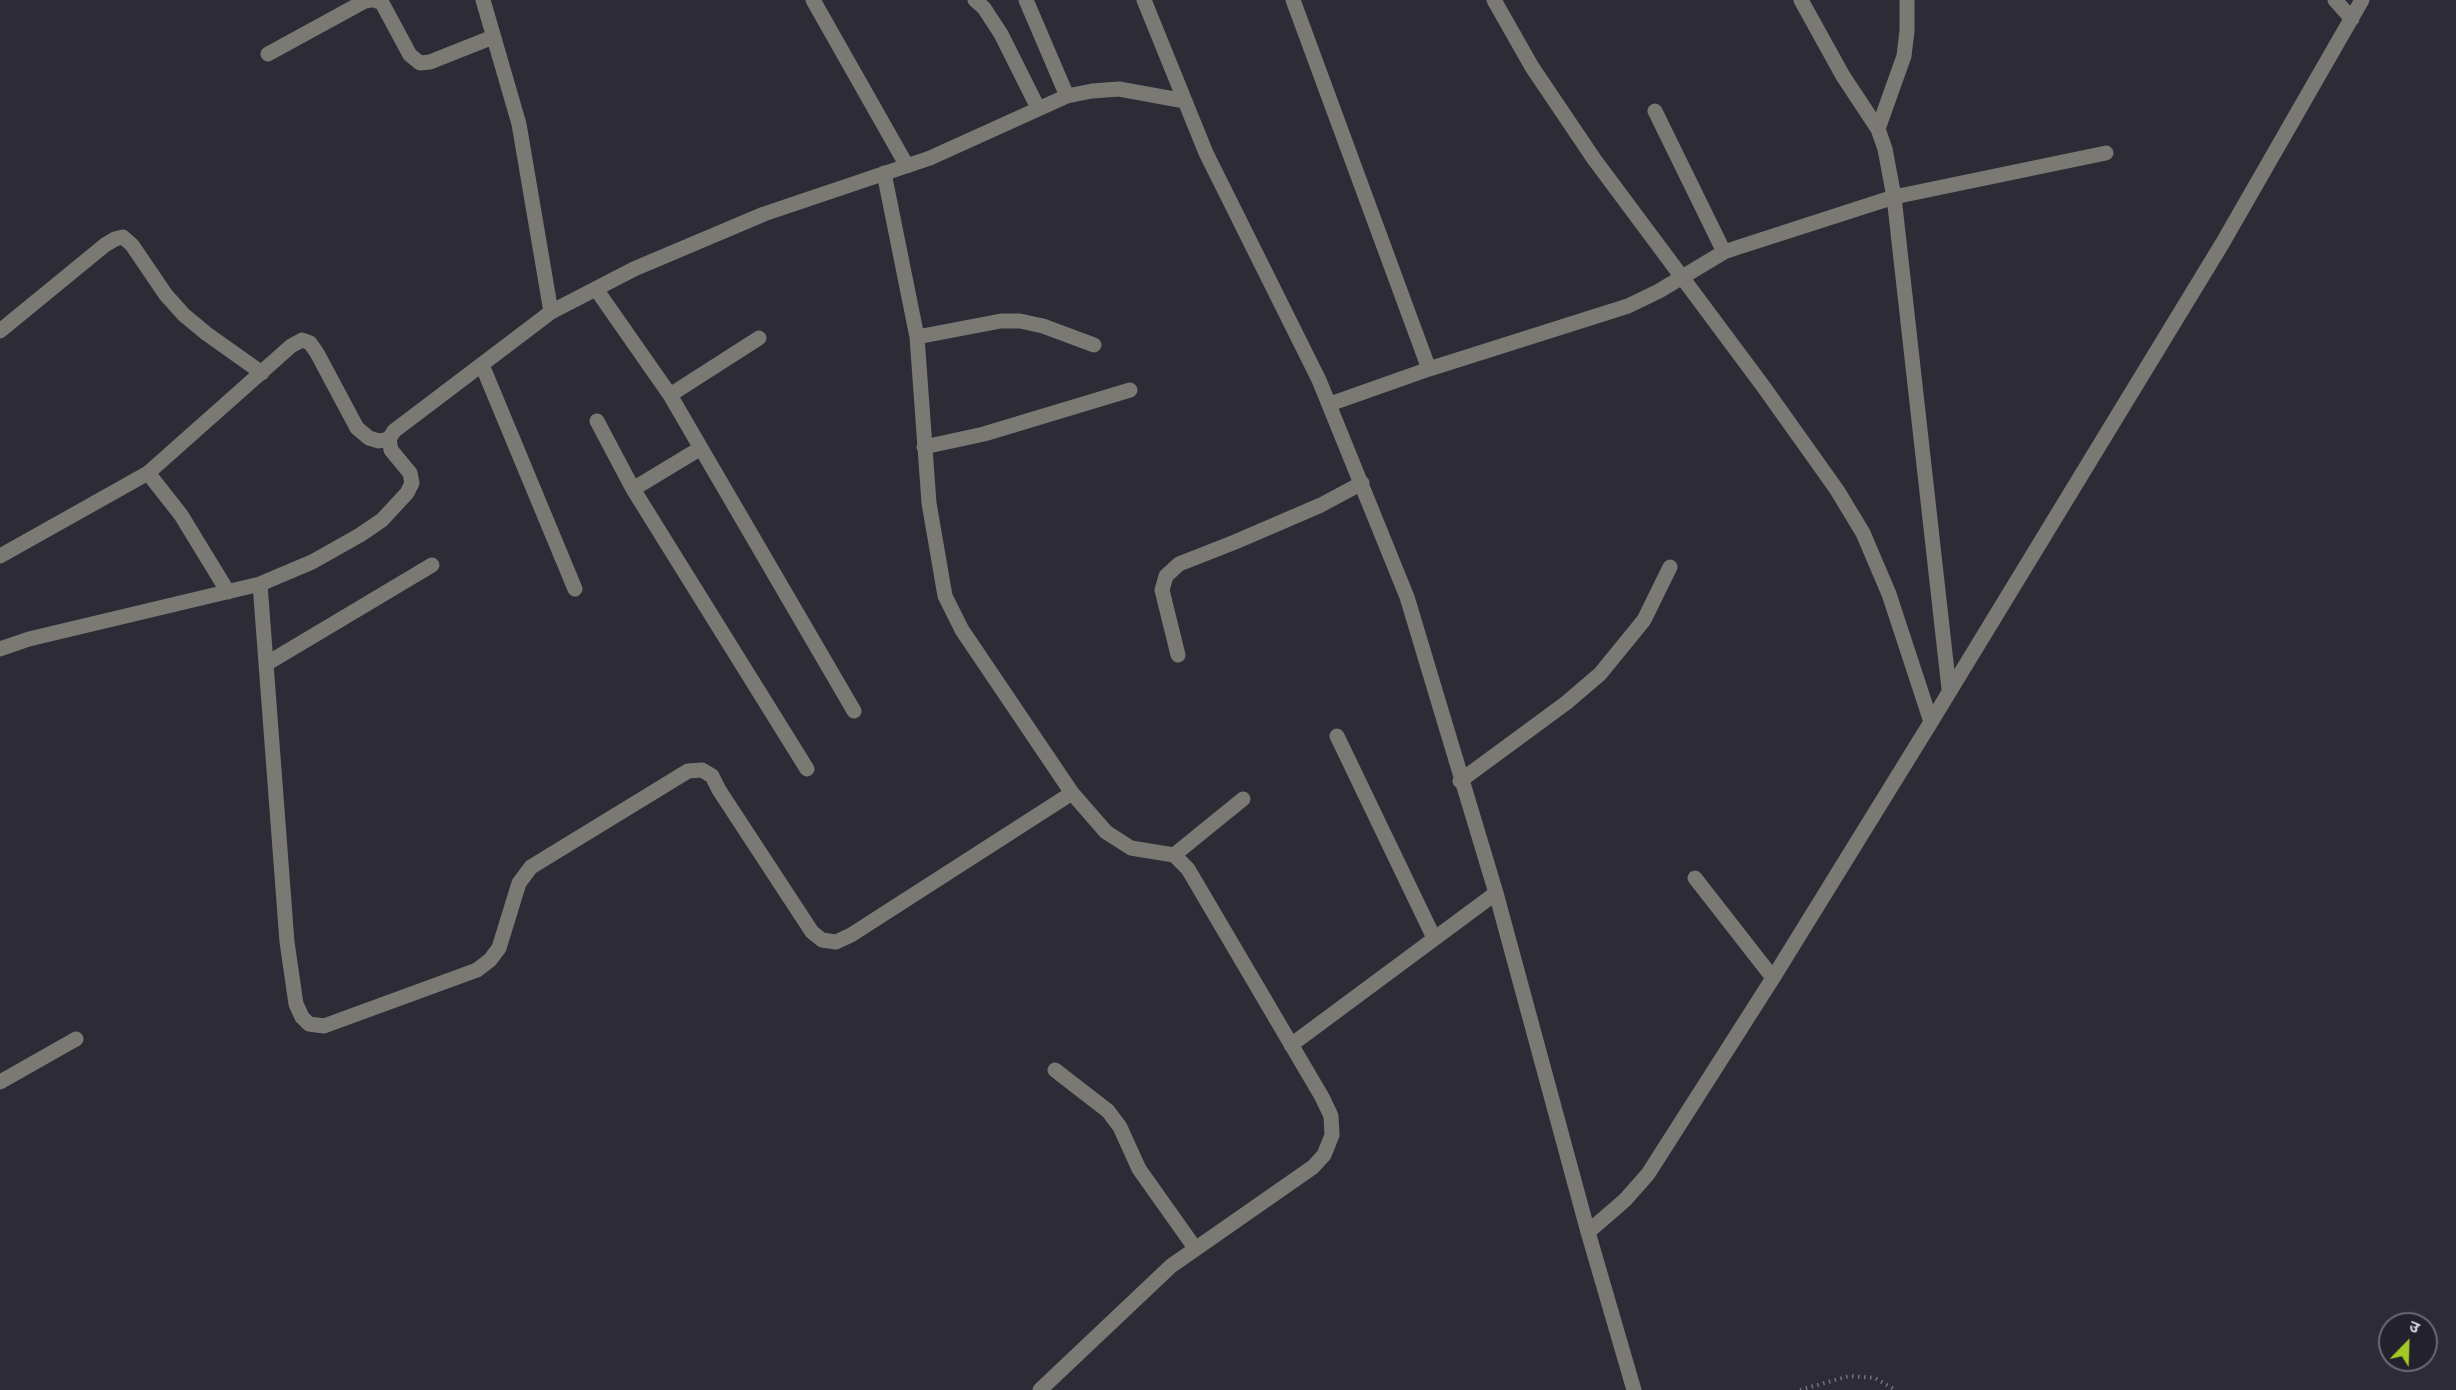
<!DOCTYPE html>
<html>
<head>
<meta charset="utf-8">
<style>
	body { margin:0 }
	#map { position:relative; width:2456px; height:1390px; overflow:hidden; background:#2c2b36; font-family:Montserrat,"Noto Sans Devanagari",sans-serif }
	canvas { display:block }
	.north { position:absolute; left:2378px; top:1312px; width:60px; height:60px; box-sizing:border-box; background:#22212c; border:2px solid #6b6a74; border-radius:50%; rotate:23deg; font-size:16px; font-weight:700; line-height:24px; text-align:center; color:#d8d8df }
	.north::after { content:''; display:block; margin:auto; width:21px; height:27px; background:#a3c926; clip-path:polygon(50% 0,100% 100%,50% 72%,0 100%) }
</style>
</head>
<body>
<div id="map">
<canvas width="2456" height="1390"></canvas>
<div class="north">उ</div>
</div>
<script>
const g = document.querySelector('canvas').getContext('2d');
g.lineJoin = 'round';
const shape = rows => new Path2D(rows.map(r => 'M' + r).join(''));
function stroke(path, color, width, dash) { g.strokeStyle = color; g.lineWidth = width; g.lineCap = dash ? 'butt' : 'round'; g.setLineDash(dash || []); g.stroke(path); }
stroke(shape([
	[1800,1390,1849,1376,1875,1378,1896,1390]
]), '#74747d', 4, [1.5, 4.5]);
stroke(shape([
	[375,0,382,3,410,55,420,63,430,62,493,37],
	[483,0,519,124,551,312],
	[813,0,907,166],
	[975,0,984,8,1001,34,1038,108],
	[1026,0,1067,96],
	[1144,0,1206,153,1319,380,1407,597,1496,893,1588,1232,1634,1390],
	[1293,0,1429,369],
	[1494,0,1532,67,1594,159,1763,386,1837,490,1863,533,1889,594,1931,722],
	[1801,0,1843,76,1878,129,1885,149,1894,197,1949,689],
	[2335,0,2352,19],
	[268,54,365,1,371,0],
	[1655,111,1724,252],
	[1878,129,1904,56,1907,31,1907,0],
	[884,173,917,337,929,503,945,596,962,630,1072,793,1106,832,1131,848,1174,855,1188,869,1322,1097,1331,1116,1332,1135,1324,1155,1313,1167,1171,1266,1040,1390],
	[596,289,670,395,854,711],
	[0,331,105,245,115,239,123,237,132,245,166,295,184,315,207,334,262,373],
	[917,337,1001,321,1020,321,1043,326,1094,345],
	[482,365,575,589],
	[670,395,759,338],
	[1330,404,1429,369,1628,306,1659,291,1724,252,1739,247,1894,197,2106,153],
	[597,421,633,489,807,769],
	[924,447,984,434,1130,390],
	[148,473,181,515,228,592],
	[633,489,701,448],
	[0,556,148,473,291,346,302,340,310,343,317,353,357,428,369,438,379,441,389,439],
	[260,584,287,942,296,1004,302,1017,309,1024,324,1026,477,970,490,960,499,948,519,883,531,867,688,771,702,770,712,776,719,790,812,932,822,940,836,942,851,935,1072,793],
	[0,649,29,639,260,584,312,562,360,535,382,520,407,493,412,483,410,473,391,450,389,439,394,431,551,312,634,269,764,214,930,158,1067,96,1092,91,1119,89,1185,101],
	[1178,655,1162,590,1166,576,1179,564,1235,542,1321,505,1362,483],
	[266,664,432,565],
	[1337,736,1434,938],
	[1460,781,1566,703,1600,674,1644,620,1670,567],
	[1174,855,1243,799],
	[1695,878,1773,978],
	[1291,1045,1496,893],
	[1055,1070,1108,1111,1120,1127,1139,1169,1195,1248],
	[0,1082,76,1039],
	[1588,1232,1625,1200,1648,1174,1773,978,1931,722,2222,244,2362,0]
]), '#7a7973', 15);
</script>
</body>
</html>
